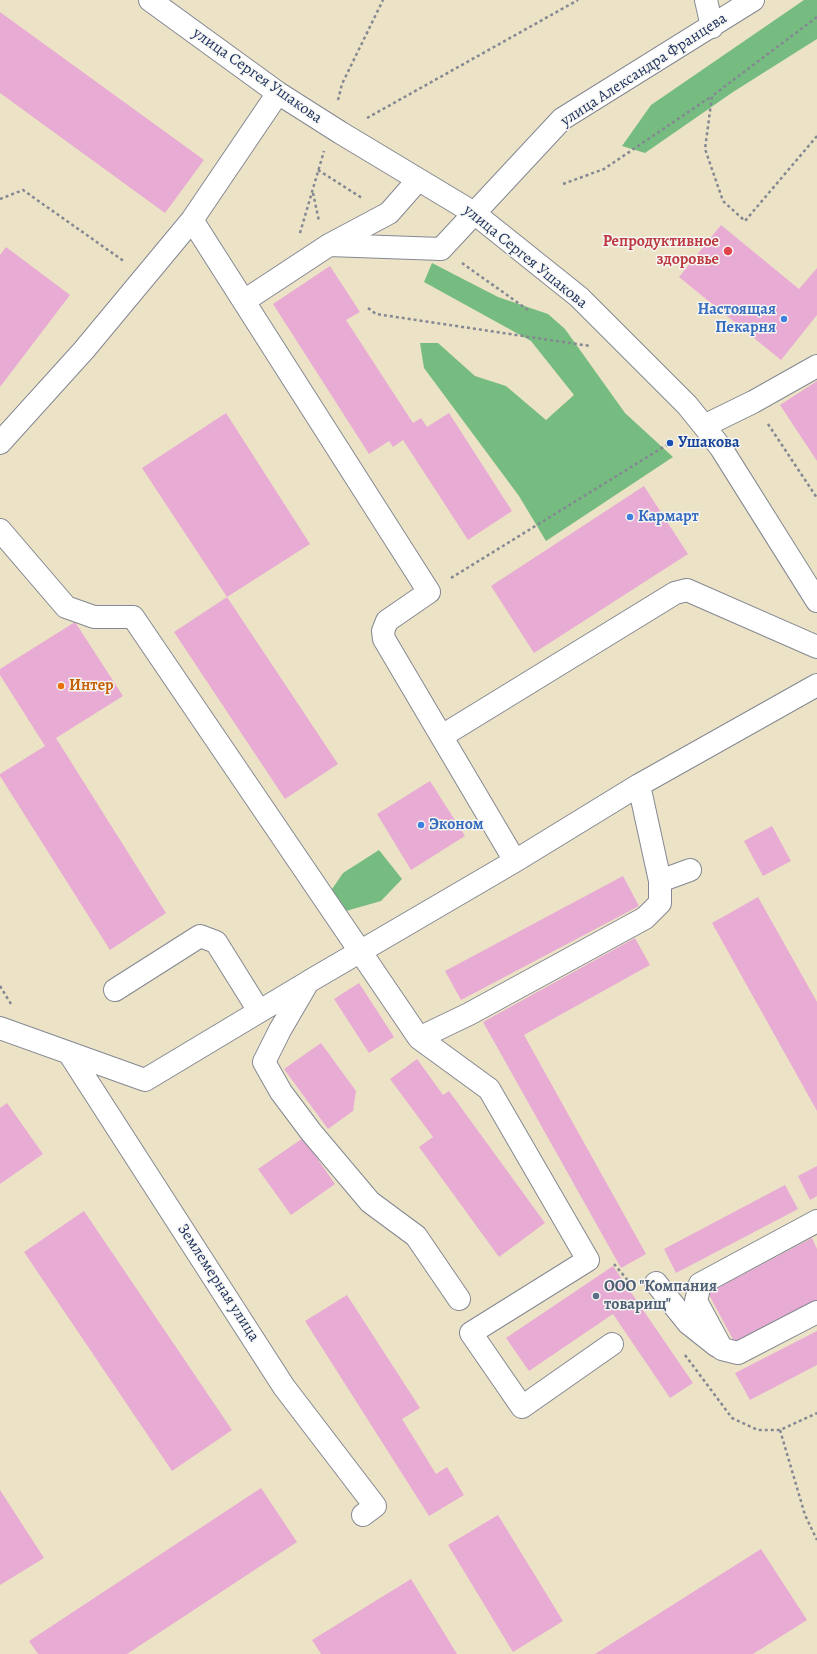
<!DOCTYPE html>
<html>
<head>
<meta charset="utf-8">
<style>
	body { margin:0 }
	canvas { display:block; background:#ece2c5 }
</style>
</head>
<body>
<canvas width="817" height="1654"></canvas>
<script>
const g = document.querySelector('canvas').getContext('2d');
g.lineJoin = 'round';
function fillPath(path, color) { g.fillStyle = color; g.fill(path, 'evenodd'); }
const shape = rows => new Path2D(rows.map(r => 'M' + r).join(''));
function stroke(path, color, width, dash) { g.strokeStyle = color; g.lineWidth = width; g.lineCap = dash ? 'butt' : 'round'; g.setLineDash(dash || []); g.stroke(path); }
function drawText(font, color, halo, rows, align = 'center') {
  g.font = font + ' Alegreya,serif'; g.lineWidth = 3; g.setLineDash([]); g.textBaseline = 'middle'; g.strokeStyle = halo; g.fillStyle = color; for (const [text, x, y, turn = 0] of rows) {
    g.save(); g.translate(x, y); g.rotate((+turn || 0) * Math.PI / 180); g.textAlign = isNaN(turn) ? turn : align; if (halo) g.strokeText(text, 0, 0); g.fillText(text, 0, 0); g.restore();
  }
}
fillPath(shape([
	[804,0,817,0,817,39,733,92,645,153,622,146,651,105],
	[432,263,498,297,548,314,565,329,625,413,673,457,546,541,519,496,424,368,420,343,438,343,475,376,506,386,546,420,574,395,531,341,424,282],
	[379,850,402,879,381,901,346,911,328,895,343,873]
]), '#76bc80');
fillPath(shape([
	[0,12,204,160,165,213,0,93],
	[721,225,799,289,817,268,817,315,781,360,679,277],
	[6,247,70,295,0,387,0,255],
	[330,266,360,312,346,320,413,423,421,418,427,427,449,413,512,511,468,540,403,440,393,447,389,441,369,454,273,304],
	[817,381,817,461,780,405],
	[226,413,310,544,227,597,142,468],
	[644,486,688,554,534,653,491,586],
	[227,597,338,764,285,799,174,632],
	[75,622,123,696,56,738,166,913,110,950,0,776,0,774,45,746,0,675,0,669],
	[430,781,465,836,411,870,377,814],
	[772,826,791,861,763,876,744,841],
	[623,876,639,906,461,1000,445,971],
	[758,897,817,1002,817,1111,712,923],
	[635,938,650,965,524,1035,646,1254,621,1268,483,1022],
	[359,983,394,1037,369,1053,334,999],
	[321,1043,356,1091,353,1111,328,1129,284,1069],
	[417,1059,443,1095,449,1091,545,1223,499,1257,419,1147,433,1137,390,1079],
	[7,1103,43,1154,0,1184,0,1108],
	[303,1138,335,1184,291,1215,258,1169],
	[817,1166,817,1196,810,1200,798,1176],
	[785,1185,798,1209,676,1273,664,1249],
	[84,1211,232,1430,172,1471,24,1252],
	[812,1238,817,1249,817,1301,736,1345,708,1293],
	[613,1266,693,1383,670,1398,613,1314,529,1371,506,1338],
	[347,1295,420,1408,402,1419,436,1474,447,1467,464,1495,429,1516,305,1321],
	[817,1331,817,1365,750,1400,735,1373],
	[261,1488,297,1542,127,1654,38,1654,29,1641],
	[0,1490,44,1558,0,1585],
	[498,1515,563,1621,513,1652,448,1545],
	[761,1549,807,1620,753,1654,595,1654],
	[411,1579,457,1654,321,1654,312,1640]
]), '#e8acd4');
const minor = shape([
	[150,0,278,93,341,133,474,213,579,297,687,405,704,426,721,448,817,601],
	[706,0,712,27],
	[192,220,429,592,387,621,383,631,384,639,515,861],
	[329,245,441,249,562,119,753,0],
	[244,301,329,245,389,213,418,180],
	[704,426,753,402,817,366],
	[0,443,84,350,192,220,278,93],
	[0,530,66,607,94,617,133,617,419,1038,469,1014,645,918,660,903,660,881,639,785],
	[442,736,675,593,687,590,817,647],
	[660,881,690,870],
	[115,990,200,936,216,942,259,1011],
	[0,1028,145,1080,305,984],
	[419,1038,489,1089,588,1260,471,1333,522,1407,612,1344],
	[69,1053,284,1387,375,1506,363,1515],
	[817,1221,700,1284,696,1301,722,1349,738,1353,817,1312],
	[656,1283,688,1323,717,1346],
	[459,1299,416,1236,370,1202,311,1132,281,1092,264,1062,280,1030,308,982,515,861,639,785,817,685]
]);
stroke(minor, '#848892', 24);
stroke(shape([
	[817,17,712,96,705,149,723,201,745,221,817,136],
	[338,100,342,84,383,0],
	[367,118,578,0],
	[318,170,362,198],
	[563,184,604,169,712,96],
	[313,193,319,221],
	[0,199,23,190,125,262],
	[300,233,324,151],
	[462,263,528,310],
	[368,308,376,314,590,346],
	[768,424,817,498],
	[451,578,670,443],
	[0,986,11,1004],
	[614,1264,630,1283],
	[685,1355,732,1418,758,1430,780,1430,817,1413],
	[780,1430,805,1515,817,1540]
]), '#848892', 2.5, [3, 3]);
stroke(minor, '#fff', 22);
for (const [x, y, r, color] of [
	[728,251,5,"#e0444e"],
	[784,319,4,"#3f7fe0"],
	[670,443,4,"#1a4fb4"],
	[630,517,4,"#3f7fe0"],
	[61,686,4,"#e8710a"],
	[421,825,4,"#3f7fe0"],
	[596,1296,4,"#5c6f8a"]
]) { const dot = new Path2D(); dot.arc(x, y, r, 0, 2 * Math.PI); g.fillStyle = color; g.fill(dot); stroke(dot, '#f6f6f2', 1.5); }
drawText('16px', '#1b2f5e', '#f6f6f2', [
	["улица Александра Францева",644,70,-33],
	["улица Сергея Ушакова",257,76,35],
	["улица Сергея Ушакова",525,257,39],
	["Землемерная улица",218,1283,57]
]);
drawText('bold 16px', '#be3a42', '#f6f6f2', [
	["Репродуктивное",719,242],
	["здоровье",719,260]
], 'right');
drawText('bold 16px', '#366cbe', '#f6f6f2', [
	["Настоящая",776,310,"right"],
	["Пекарня",776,328,"right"],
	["Кармарт",638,517],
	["Эконом",429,825]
], 'left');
drawText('bold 16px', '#164399', '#f6f6f2', [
	["Ушакова",678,443]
], 'left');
drawText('bold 16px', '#c56008', '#f6f6f2', [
	["Интер",69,686]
], 'left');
drawText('bold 16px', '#4e5e75', '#f6f6f2', [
	["ООО \"Компания",604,1287],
	["товарищ\"",604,1305]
], 'left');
</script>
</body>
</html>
